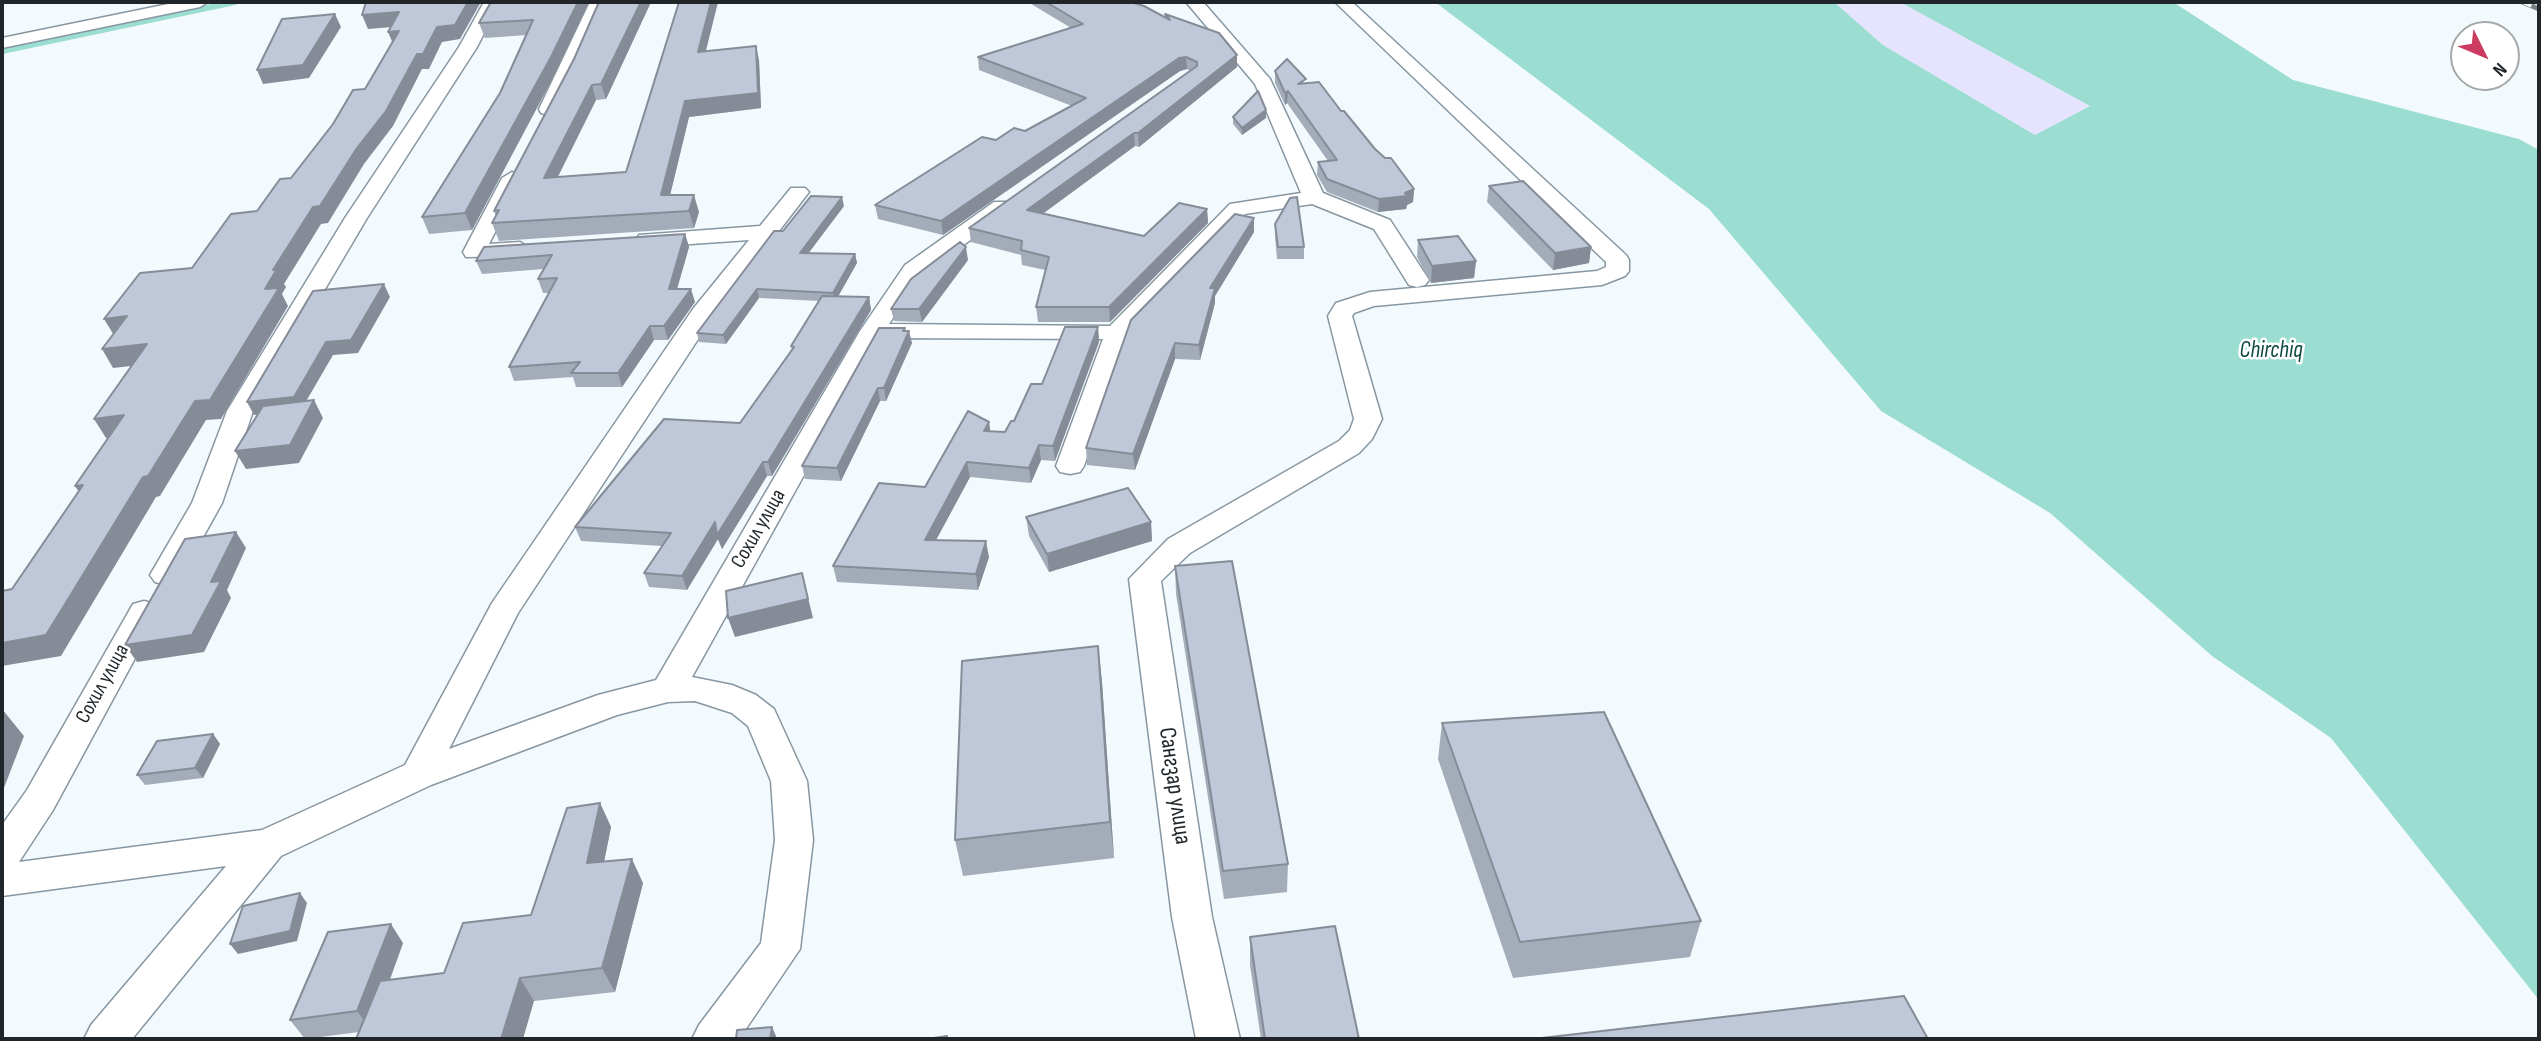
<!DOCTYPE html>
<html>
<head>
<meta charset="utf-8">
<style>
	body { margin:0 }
	#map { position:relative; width:2541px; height:1041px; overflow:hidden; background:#f3fafe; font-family:"Sofia Sans Condensed",sans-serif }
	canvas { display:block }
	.frame { position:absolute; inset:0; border:4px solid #1f2529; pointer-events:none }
	.north { position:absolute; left:2450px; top:21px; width:70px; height:70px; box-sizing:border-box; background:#fff; border:2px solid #a5a8a9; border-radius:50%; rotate:133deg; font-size:19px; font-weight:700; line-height:28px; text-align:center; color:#1f2529 }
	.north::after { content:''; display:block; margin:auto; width:24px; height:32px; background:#cc3c60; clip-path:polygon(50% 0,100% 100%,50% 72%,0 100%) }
</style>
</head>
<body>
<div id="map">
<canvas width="2541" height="1041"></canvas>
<div class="frame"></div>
<div class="north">N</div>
</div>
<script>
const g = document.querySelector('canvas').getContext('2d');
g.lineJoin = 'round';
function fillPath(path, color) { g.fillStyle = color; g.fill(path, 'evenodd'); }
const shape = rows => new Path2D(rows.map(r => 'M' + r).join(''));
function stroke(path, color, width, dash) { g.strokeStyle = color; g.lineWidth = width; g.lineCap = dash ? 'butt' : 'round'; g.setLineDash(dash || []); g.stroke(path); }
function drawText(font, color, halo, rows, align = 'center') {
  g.font = font + ' "Sofia Sans Condensed",sans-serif'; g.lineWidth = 5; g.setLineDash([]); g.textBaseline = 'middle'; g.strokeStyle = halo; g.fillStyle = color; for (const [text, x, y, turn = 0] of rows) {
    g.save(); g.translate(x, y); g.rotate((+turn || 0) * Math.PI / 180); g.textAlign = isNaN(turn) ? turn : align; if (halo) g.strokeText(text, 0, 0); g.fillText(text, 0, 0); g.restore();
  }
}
fillPath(shape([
	[1834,2,1900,2,2090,106,2035,135,1883,45]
]), '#e6e3ff');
fillPath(shape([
	[1435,2,1834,2,1883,45,2035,135,2090,106,1900,2,2173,2,2293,80,2519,139,2539,150,2539,1000,2331,738,2212,656,2050,513,1881,411,1709,209]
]), '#9cddd2');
stroke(shape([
	[2,51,235,2]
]), '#9cddd2', 6);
const minor = shape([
	[178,2,208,2,200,7,2,48,2,38,178,2],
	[484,2,500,2,477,47,367,218,253,411,222,503,182,575,177,582,166,585,155,582,150,575,192,503,227,411,345,218,459,47,484,2],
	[590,2,606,2,557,109,548,115,541,113,539,109,590,2],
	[1186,2,1203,2,1270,79,1323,193,1390,220,1429,280,1425,285,1417,287,1409,285,1374,229,1312,204,1245,214,1130,334,1084,466,1080,472,1070,474,1060,472,1056,466,1103,339,880,338,692,677,732,685,756,695,774,709,807,781,813,840,800,949,739,1039,692,1039,699,1025,761,943,775,840,771,781,748,726,732,713,695,701,668,702,617,715,431,785,281,856,132,1039,84,1039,91,1025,226,866,2,896,2,825,27,790,133,604,144,601,155,604,160,612,53,810,19,862,262,830,405,765,492,603,693,309,749,240,647,247,636,240,639,235,760,226,791,188,805,188,809,192,712,318,518,613,449,749,598,695,656,680,860,331,905,265,994,202,1010,202,1013,207,1010,212,921,275,889,324,1110,326,1230,204,1301,193,1255,84,1186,2],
	[1335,2,1352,2,1626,255,1629,260,1629,271,1625,276,1602,285,1374,306,1354,313,1352,316,1382,419,1372,439,1359,453,1190,553,1161,581,1212,917,1240,1039,1196,1039,1172,917,1129,579,1168,539,1339,441,1350,430,1354,419,1328,316,1336,303,1370,292,1597,271,1606,267,1606,262,1335,2],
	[512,172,522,178,489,244,520,242,531,249,520,256,466,257,463,252,502,178,512,172]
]);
stroke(minor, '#8797a2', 3);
fillPath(minor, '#fff');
const rail = shape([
	[2522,2,2539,9]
]);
stroke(rail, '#7d8488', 5);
stroke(rail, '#fff', 3.5, [10]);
fillPath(shape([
	[491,2,589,2,556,72,472,230,429,234,422,217,500,93,527,35,485,38,479,23],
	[599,2,651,2,606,99,596,100,558,177,626,172,679,2,718,2,705,51,759,60,761,108,689,117,670,195,699,212,694,228,499,241,492,223,496,217,494,211,574,59],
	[1028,2,1131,2,1165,18,1165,14,1237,55,1237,67,1139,147,1135,146,1043,213,1144,236,1207,209,1208,223,1110,322,1038,322,1036,307,1045,270,1022,265,1021,255,971,242,969,228,1190,71,1187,69,1180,71,943,235,878,219,875,205,996,140,1025,131,1072,106,979,70,978,57,1071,28],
	[1275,71,1305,83,1341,111,1375,149,1414,189,1413,202,1407,205,1406,209,1378,212,1327,192,1317,175,1318,162,1328,161,1287,103,1285,105,1275,83],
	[1233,117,1266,118,1242,135,1233,124],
	[1489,186,1591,247,1589,263,1553,270,1487,202],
	[844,206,808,253,855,254,857,263,838,296,869,297,871,310,772,476,767,476,722,549,718,539,687,590,649,587,644,573,662,546,581,541,575,527,740,423,792,350,791,346,819,301,759,298,726,344,699,342,697,333,783,231],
	[1254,218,1254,232,1215,296,1215,303,1200,360,1175,359,1135,470,1087,465,1086,448],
	[1275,224,1304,247,1304,259,1277,259,1275,236],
	[685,234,689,247,677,289,695,302,668,340,654,340,622,387,576,387,573,377,514,381,509,367,549,293,543,293,538,279,543,269,482,274,476,261],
	[1418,240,1476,261,1474,278,1431,283,1417,257],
	[968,260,922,322,894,321,891,309],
	[1098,327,1099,342,1055,461,1041,460,1031,483,970,477,936,540,989,557,978,590,837,582,833,566,925,487,989,422,990,431,1005,432,1042,384],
	[905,331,912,343,886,401,880,401,841,481,805,479,802,466],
	[1026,517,1151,522,1152,541,1049,572,1029,536],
	[1175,566,1288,864,1287,892,1224,899,1176,594],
	[1098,646,1102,682,1114,858,963,876,955,840],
	[1442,723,1701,921,1690,957,1513,978,1438,759],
	[213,734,220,744,203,778,145,785,137,775],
	[600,803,611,827,604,862,643,883,615,992,534,1001,359,1032,305,1039,290,1020,403,943,390,980,444,973,531,915],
	[1250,937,1359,1039,1261,1039,1250,965]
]), '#a4acba');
fillPath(shape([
	[468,2,481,2,460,39,442,42,429,69,422,69,393,126,364,164,328,223,321,224,284,284,286,287,282,294,288,306,221,419,206,420,160,496,156,497,61,656,2,666,2,643,143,477,265,289,273,270,313,207,417,54,437,27],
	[578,2,589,2,556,72,472,230,465,213],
	[641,2,651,2,606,99,601,84],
	[711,2,718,2,702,67,698,52],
	[399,12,405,26,368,29,362,15],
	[335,14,341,27,309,78,263,84,257,70],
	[399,31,394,46,388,32],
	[756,46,759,60,761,108,689,117,666,212,661,195,685,101],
	[1237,55,1237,67,1139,147,1138,133],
	[1186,57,1187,69,1180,71,943,235,941,221,1179,58],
	[592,85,596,100,549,194,544,178],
	[1288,91,1287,103,1285,105,1285,93],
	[1266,110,1266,118,1242,135,1242,128],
	[1134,133,1135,146,1029,224,1027,210],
	[1414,189,1413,202,1407,205,1406,209,1378,212,1379,199,1405,193],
	[694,195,699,212,694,228,689,211],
	[842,197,844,206,802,262,800,253],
	[1207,209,1208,223,1110,322,1109,307],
	[1254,218,1254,232,1215,296,1215,303,1200,360,1199,345,1210,288],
	[685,234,689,247,673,303,669,289],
	[966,247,968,260,922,322,919,309],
	[1591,247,1589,263,1553,270,1555,253],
	[855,254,857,263,835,302,833,293],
	[1476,261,1474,278,1431,283,1432,266],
	[384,284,390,297,358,353,333,355,301,410,254,415,247,402,326,342],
	[691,289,695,302,668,340,664,326],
	[757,289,759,298,726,344,723,335],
	[869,297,871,310,772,476,768,462],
	[127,316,115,337,104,319],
	[650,326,654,340,622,387,618,373],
	[1098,327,1099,342,1055,461,1053,446],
	[905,328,907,337,909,331,912,343,886,401,884,388],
	[1175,343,1175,359,1135,470,1133,454],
	[147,344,158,363,113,368,102,349],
	[878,388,880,401,841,481,837,468],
	[314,400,323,418,299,463,246,469,235,451],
	[124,415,136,434,106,438,94,419],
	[989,422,991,437,984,431],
	[1039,445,1041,460,1031,483,1029,468],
	[763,462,767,476,722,549,718,539,687,590,682,576,715,522],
	[967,462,970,477,928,555,925,540],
	[83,485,88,506,75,486],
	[1151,522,1152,541,1049,572,1047,554],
	[236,532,246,548,227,590,231,598,204,652,137,662,125,645,211,582],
	[986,541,989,557,978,590,976,574],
	[802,573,813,618,735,637,728,618],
	[1098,646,1102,682,1114,858,1110,822],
	[2,709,24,736,2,793],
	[213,734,220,744,203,778,195,768],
	[600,803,611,827,599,887,587,863],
	[632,859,643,883,615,992,602,968],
	[300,893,307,903,297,941,238,954,230,944],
	[391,924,403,943,371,1030,357,1011],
	[520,978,534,1001,523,1039,501,1039],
	[772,1027,776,1036,776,1039,770,1039]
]), '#868c97');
const building = shape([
	[366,2,468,2,455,25,437,27,423,54,417,54,386,111,357,148,320,206,313,207,273,270,277,269,265,289,279,288,210,400,195,401,148,476,143,477,46,635,2,643,2,591,12,589,83,485,75,486,124,415,94,419,147,344,102,349,127,316,104,319,140,273,192,268,231,214,257,211,280,179,291,178,333,124,353,90,365,89,399,31,388,32,399,12,362,15,366,2],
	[491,2,578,2,551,57,465,213,422,217,500,93,533,20,479,23,491,2],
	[599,2,641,2,601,84,592,85,544,178,626,172,679,2,711,2,698,52,756,46,758,93,685,101,661,195,694,195,689,211,492,223,499,210,494,211,574,59,599,2],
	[1046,2,1131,2,1144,6,1170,20,1165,14,1219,33,1237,55,1138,133,1134,133,1027,210,1144,236,1179,203,1207,209,1109,307,1036,307,1049,257,1021,250,1022,241,969,228,1197,66,1197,62,1186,57,1179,58,941,221,875,205,982,137,996,140,1014,128,1025,131,1086,98,978,57,1083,24,1046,2],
	[335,14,303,65,257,70,282,19,335,14],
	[1287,59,1306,79,1298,84,1319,82,1341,111,1344,111,1375,149,1385,158,1391,158,1414,189,1405,193,1407,196,1379,199,1327,179,1318,162,1337,160,1288,91,1285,93,1275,71,1287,59],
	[1258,91,1266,110,1242,128,1233,117,1258,91],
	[1523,181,1591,247,1555,253,1489,186,1523,181],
	[811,196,842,197,800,253,855,254,833,293,757,289,723,335,697,333,774,231,783,231,811,196],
	[1297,197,1304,247,1278,247,1275,224,1290,198,1297,197],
	[1235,214,1254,218,1210,288,1215,288,1199,345,1175,343,1133,454,1086,448,1131,320,1235,214],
	[685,234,669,289,691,289,664,326,650,326,618,373,571,373,580,362,509,367,557,278,538,279,552,255,476,261,484,247,685,234],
	[1458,236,1476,261,1432,266,1418,240,1458,236],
	[960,242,966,247,919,309,891,309,911,279,960,242],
	[384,284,351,340,326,342,294,397,247,402,313,291,384,284],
	[822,296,869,297,768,462,763,462,717,535,715,522,682,576,644,573,671,533,575,527,664,419,740,423,794,347,791,346,822,296],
	[1065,327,1098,327,1053,446,1039,445,1029,468,967,462,925,540,986,541,976,574,833,566,879,483,925,487,968,411,989,422,984,431,1005,432,1011,421,1014,421,1031,384,1042,384,1065,327],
	[879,328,905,328,903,331,909,331,884,388,878,388,837,468,802,466,879,328],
	[314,400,290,445,235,451,263,406,314,400],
	[1128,488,1151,522,1047,554,1026,517,1128,488],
	[236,532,211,582,221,581,192,635,125,645,185,539,236,532],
	[1232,561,1288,864,1223,871,1175,566,1232,561],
	[802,573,808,599,728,618,726,591,802,573],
	[1098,646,1110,822,955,840,962,661,1098,646],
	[1604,712,1701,921,1520,942,1442,723,1604,712],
	[213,734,195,768,137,775,157,741,213,734],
	[600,803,587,863,632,859,602,968,520,978,501,1039,356,1039,380,981,444,973,463,923,531,915,567,808,600,803],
	[300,893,290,931,230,944,243,906,300,893],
	[391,924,357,1011,290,1020,328,932,391,924],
	[1335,926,1359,1039,1265,1039,1250,937,1335,926],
	[1904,996,1928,1039,1533,1039,1904,996],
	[772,1027,770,1039,736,1039,737,1030,772,1027],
	[947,1036,947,1039,927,1039,947,1036]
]);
fillPath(building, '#bfc8d8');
stroke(building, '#868c97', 2);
drawText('21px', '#1f2529', '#fff', [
	["Сохил улица",759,529,-60],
	["Сохил улица",103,684,-61]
]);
drawText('italic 23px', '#0b453f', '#fff', [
	["Chirchiq",2271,351]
]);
drawText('24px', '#1f2529', '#fff', [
	["Сангзар улица",1174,786,82]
]);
</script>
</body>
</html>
